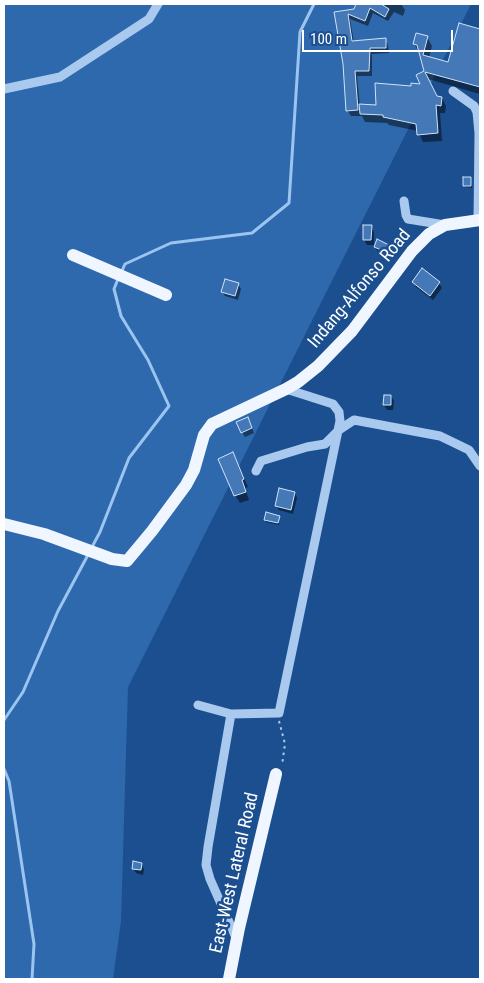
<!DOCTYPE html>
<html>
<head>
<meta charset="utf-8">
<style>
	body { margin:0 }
	#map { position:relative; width:484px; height:983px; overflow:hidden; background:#1b4f8f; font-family:"Roboto Condensed",sans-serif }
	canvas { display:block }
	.frame { position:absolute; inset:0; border:5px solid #fff; pointer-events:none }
	.scale { position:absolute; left:302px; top:30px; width:151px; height:22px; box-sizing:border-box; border:2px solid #fff; border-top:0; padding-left:6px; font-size:15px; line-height:18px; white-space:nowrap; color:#fff; -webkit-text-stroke:4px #1b4f8f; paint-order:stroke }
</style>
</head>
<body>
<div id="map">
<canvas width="484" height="983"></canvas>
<div class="frame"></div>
<div class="scale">100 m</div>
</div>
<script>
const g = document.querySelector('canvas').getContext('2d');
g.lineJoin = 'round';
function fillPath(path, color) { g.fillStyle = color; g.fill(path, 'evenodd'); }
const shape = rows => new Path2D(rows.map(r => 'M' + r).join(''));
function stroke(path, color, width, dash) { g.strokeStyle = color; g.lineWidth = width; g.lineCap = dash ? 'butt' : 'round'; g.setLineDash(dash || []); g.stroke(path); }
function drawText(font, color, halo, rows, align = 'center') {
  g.font = font + ' "Roboto Condensed",sans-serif'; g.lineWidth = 5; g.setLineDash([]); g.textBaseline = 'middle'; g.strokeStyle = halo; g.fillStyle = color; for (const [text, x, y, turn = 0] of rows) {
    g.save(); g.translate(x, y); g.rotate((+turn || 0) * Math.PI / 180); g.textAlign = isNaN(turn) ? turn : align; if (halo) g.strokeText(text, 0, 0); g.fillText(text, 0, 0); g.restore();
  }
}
fillPath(shape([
	[4,4,471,4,128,687,121,921,113,979,4,979]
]), '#2e69ad');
fillPath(shape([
	[357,4,401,4,405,10,403,16,394,12,388,21,373,13,368,26,350,19,354,42,385,40,388,45,389,53,372,54,372,76,357,76,360,106,377,106,412,87,423,86,418,76,426,72,420,53,414,44,427,37,432,46,429,58,449,64,460,25,480,31,480,94,428,79,437,97,442,98,446,106,445,113,440,113,442,141,423,142,418,131,389,125,387,123,365,122,362,116,351,116,348,111,345,64,335,13,355,10],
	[471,179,472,188,465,187,464,185],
	[371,227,374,232,374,245,367,245,364,240],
	[388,246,391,251,389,256,378,252,375,247],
	[422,270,439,283,442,288,433,300,416,287,413,282],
	[238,284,241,289,238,300,225,296,222,291],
	[391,396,394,401,393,410,387,410,384,405],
	[250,423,254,433,245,437,242,432],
	[233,454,248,487,245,488,249,500,240,503,235,495],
	[295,493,297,498,293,514,279,510,276,505],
	[279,517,279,525,266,522,265,520],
	[141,864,144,869,143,875,136,873,133,868]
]), '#0007');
stroke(shape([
	[121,273,125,264,171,243,252,233,289,203,300,32,314,4],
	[92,547,100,532,129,458,169,406,148,360,121,316,114,289,118,279],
	[4,720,23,692,58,611,89,553],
	[4,769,9,781,34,944,32,979]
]), '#9cc4f0', 3);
const building = shape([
	[356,4,381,4,389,9,385,17,370,8,365,21,348,14,352,41,386,38,386,48,370,48,369,71,355,71,358,110,346,111,343,64,334,12,354,9,356,4],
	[459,23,480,29,480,87,425,72,437,96,442,97,441,106,436,105,438,133,417,135,416,124,383,117,383,115,360,114,359,104,376,105,375,83,411,86,411,83,420,84,416,75,424,71,417,45,413,44,416,33,428,36,423,55,448,62,459,23],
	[463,177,471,177,471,186,463,186,463,177],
	[363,225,372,225,371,240,363,240,363,225],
	[377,239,389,245,386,252,374,247,377,239],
	[422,268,440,282,430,296,412,282,422,268],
	[225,279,239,283,235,296,221,292,225,279],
	[384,395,391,395,391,405,383,405,384,395],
	[248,417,252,428,241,433,236,422,248,417],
	[233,452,244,479,242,480,246,492,234,496,218,459,233,452],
	[279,488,295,492,291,510,275,506,279,488],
	[266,512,280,516,278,523,264,520,266,512],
	[133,861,142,863,141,870,132,869,133,861]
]);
fillPath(building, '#4478b7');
stroke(building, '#cfe3fa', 1);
stroke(shape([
	[279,721,285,744,282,765]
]), '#a9c9ee', 2, [2.5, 4]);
stroke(shape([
	[4,89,60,77,149,19,158,4],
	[453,91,474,106,477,112,479,133,478,220],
	[404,201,406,215,408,219,445,225],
	[256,471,261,461,307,447,325,444,339,430,354,420,440,436,469,450,480,466],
	[198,705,231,714,279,713,340,421,339,412,333,404,286,389],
	[231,714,208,847,206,865,210,879,237,940]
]), '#a9c9ee', 9);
stroke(shape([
	[73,255,166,295],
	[4,524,44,534,112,559,127,561,152,531,186,485,194,470,204,435,212,424,286,389,298,382,318,366,352,331,412,251,429,234,445,225,480,220],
	[229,979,239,928,276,774]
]), '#f0f6ff', 12);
drawText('18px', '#fff', '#1b4f8f', [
	["Indang-Alfonso Road",360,289,-50],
	["East-West Lateral Road",235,873,-77]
]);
</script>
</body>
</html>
